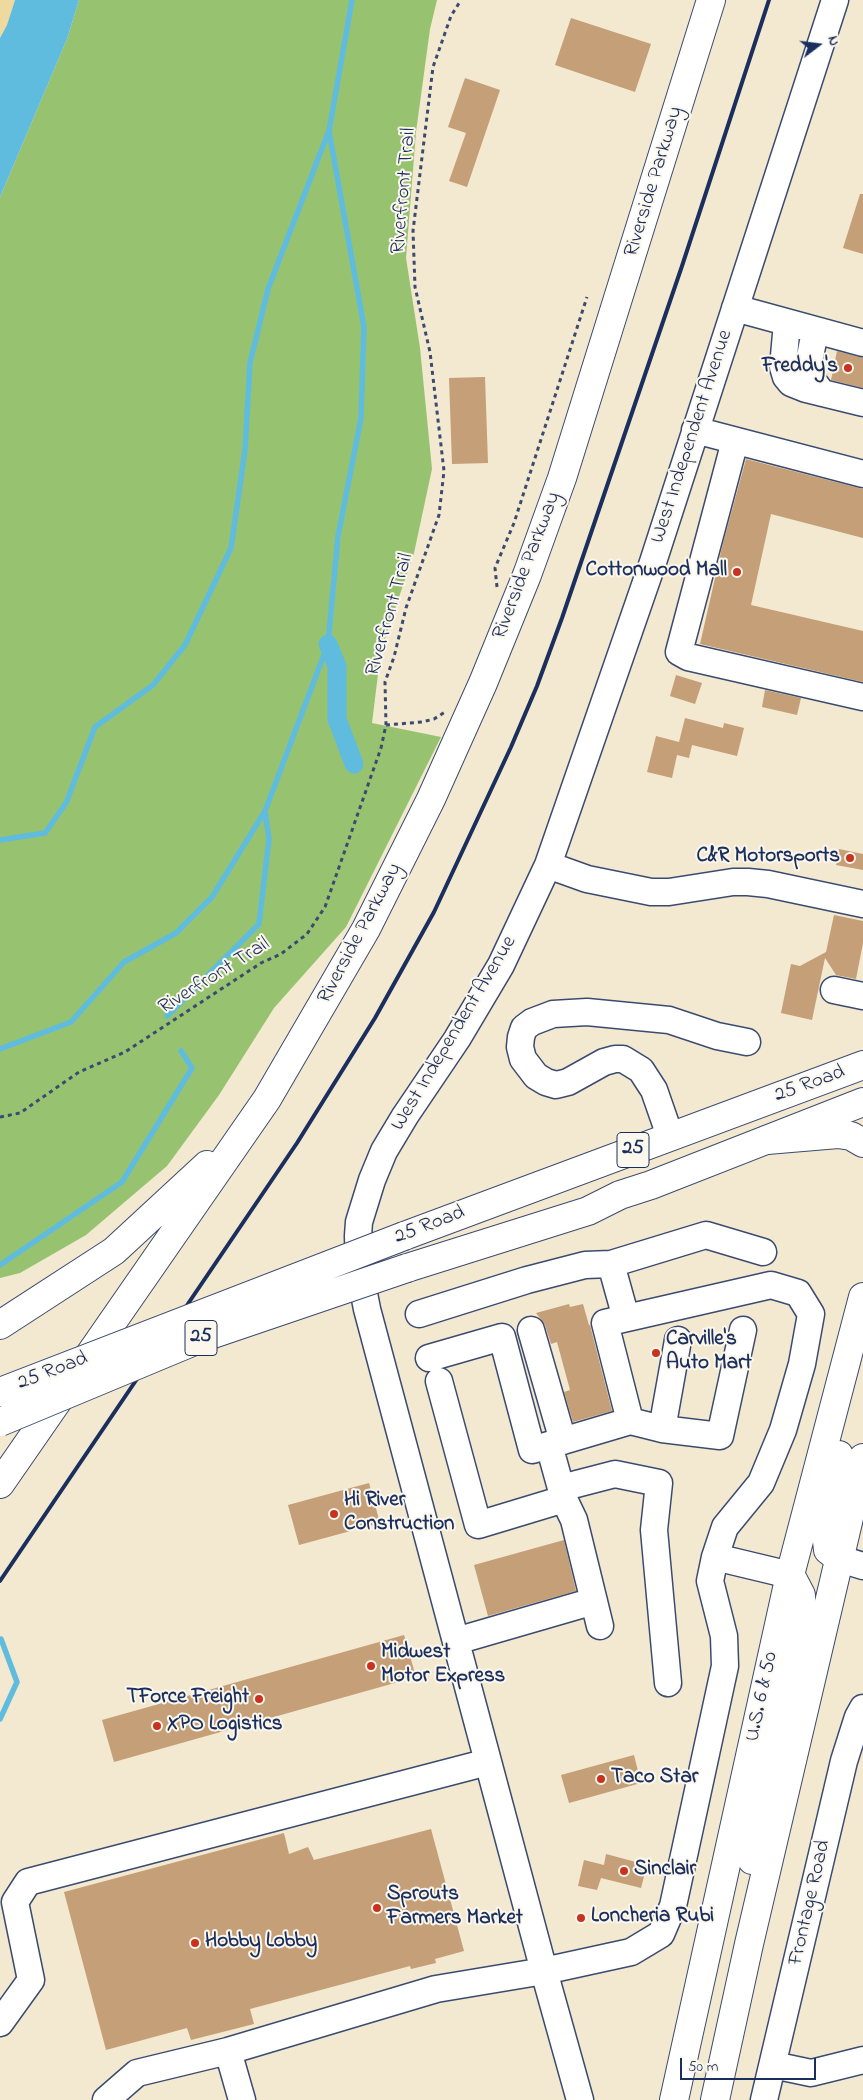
<!DOCTYPE html>
<html>
<head>
<meta charset="utf-8">
<style>
	body { margin:0 }
	#map { position:relative; width:863px; height:2100px; overflow:hidden; background:#f3e8d0; font-family:"Indie Flower",sans-serif }
	canvas { display:block }
	.north { position:absolute; left:793px; top:20px; width:50px; height:50px; -webkit-text-stroke:4px #fbf7ec; paint-order:stroke; rotate:75deg; font-size:14px; font-weight:700; line-height:20px; text-align:center; color:#1b2f5e }
	.north::after { content:''; display:block; margin:auto; width:18px; height:22px; background:#1b2f5e; clip-path:polygon(50% 0,100% 100%,50% 72%,0 100%) }
	.scale { position:absolute; left:680px; top:2058px; width:136px; height:22px; box-sizing:border-box; border:2px solid #1b2f5e; border-top:0; padding-left:6px; font-size:15px; line-height:18px; white-space:nowrap; color:#1b2f5e; -webkit-text-stroke:4px #fbf7ec; paint-order:stroke }
</style>
</head>
<body>
<div id="map">
<canvas width="863" height="2100"></canvas>
<div class="north">N</div>
<div class="scale">50 m</div>
</div>
<script>
const g = document.querySelector('canvas').getContext('2d');
g.lineJoin = 'round';
function fillPath(path, color) { g.fillStyle = color; g.fill(path, 'evenodd'); }
const shape = rows => new Path2D(rows.map(r => 'M' + r).join(''));
function stroke(path, color, width, dash) { g.strokeStyle = color; g.lineWidth = width; g.lineCap = dash ? 'butt' : 'round'; g.setLineDash(dash || []); g.stroke(path); }
function drawText(font, color, halo, rows, align = 'center') {
  g.font = font + ' "Indie Flower",sans-serif'; g.lineWidth = 4; g.setLineDash([]); g.textBaseline = 'middle'; g.strokeStyle = halo; g.fillStyle = color; for (const [text, x, y, turn = 0] of rows) {
    g.save(); g.translate(x, y); g.rotate((+turn || 0) * Math.PI / 180); g.textAlign = isNaN(turn) ? turn : align; if (halo) g.strokeText(text, 0, 0); g.fillText(text, 0, 0); g.restore();
  }
}
fillPath(shape([
	[79,0,437,0,430,29,416,132,406,258,420,348,432,469,414,553,381,650,372,723,441,737,346,927,274,1008,219,1095,167,1166,86,1235,20,1273,0,1278,0,197,67,39]
]), '#97c270');
fillPath(shape([
	[0,0,15,0,7,25,0,38]
]), '#eeda9e');
fillPath(shape([
	[15,0,79,0,67,39,0,197,0,38,7,25]
]), '#60bcde');
stroke(shape([
	[0,840,45,833,66,803,95,727,153,685,185,645,231,548,245,450,250,363,268,289,328,133],
	[167,1016,259,924,269,839,265,811,328,644,338,536,361,418,364,327,329,131,352,0],
	[0,1049,71,1022,124,962,176,933,212,897,265,811],
	[0,1265,122,1182,192,1068,181,1051],
	[0,1719,17,1682,1,1639]
]), '#60bcde', 5.5);
stroke(shape([
	[328,644,337,666,337,719,354,764]
]), '#60bcde', 19);
fillPath(shape([
	[571,18,651,44,635,92,555,65],
	[465,78,500,90,467,187,449,181,466,133,448,127],
	[860,194,863,194,863,254,843,248],
	[837,351,863,358,863,388,831,380],
	[485,377,488,463,452,464,449,378],
	[746,459,863,489,863,538,771,514,751,605,863,631,863,682,700,644,723,543],
	[676,675,702,683,695,704,670,696],
	[765,690,801,698,797,715,762,707],
	[685,718,723,728,724,723,744,728,737,756,692,745,689,758,677,755,672,778,647,772,656,736,679,742],
	[839,849,863,854,863,870,836,865],
	[834,915,863,921,863,943,856,979,836,975,825,958,812,1020,781,1013,791,964,800,966,826,952],
	[569,1304,570,1307,583,1304,589,1325,590,1325,612,1411,573,1422,564,1392,570,1390,557,1342,551,1344,545,1325,536,1313],
	[369,1483,380,1523,299,1545,288,1505],
	[564,1540,576,1591,488,1616,474,1565],
	[404,1635,416,1677,114,1762,102,1720],
	[634,1755,641,1783,569,1803,561,1775],
	[431,1829,464,1951,435,1959,436,1963,411,1969,410,1966,250,2009,254,2024,191,2040,187,2028,106,2050,64,1892,284,1833,289,1854,308,1847,314,1860],
	[606,1854,647,1865,641,1888,601,1878,597,1890,578,1886,584,1860,604,1865]
]), '#c49f78');
const minor = shape([
	[735,308,863,343],
	[787,323,783,367,786,377,791,383,806,389,863,403],
	[815,331,808,367,810,377,822,393],
	[695,430,863,474],
	[735,441,679,652,688,657,863,697],
	[548,865,587,879,651,892,669,892,733,882,748,882,768,884,863,904],
	[834,990,863,996],
	[670,1136,654,1090,641,1070,623,1059,615,1059,604,1062,568,1082,556,1085,546,1082,536,1076,523,1059,520,1047,521,1037,524,1028,532,1022,553,1014,587,1012,669,1020,717,1036,747,1042],
	[419,1314,527,1280,585,1265,611,1264],
	[626,1318,611,1264,706,1235,763,1252],
	[531,1330,563,1441],
	[429,1358,502,1337,532,1450,630,1421],
	[439,1381,478,1525,564,1499,549,1445],
	[662,1429,678,1340],
	[561,1488,615,1474,659,1483,654,1530,668,1683],
	[564,1499,574,1520,600,1626],
	[715,1557,790,1575],
	[840,1559,863,1566],
	[456,1641,594,1601],
	[0,2023,31,1980,15,1902,28,1882,488,1762],
	[228,2051,242,2100],
	[773,2065,811,2073,863,2060],
	[106,2100,137,2073,228,2051,436,1989,544,1971,631,1952,661,1934,673,1906,725,1666,724,1636,710,1581,715,1557,725,1527,761,1483,783,1430,802,1364,811,1314,798,1293,771,1285,605,1323,630,1421,662,1429,720,1436,743,1330],
	[580,2100,544,1971,367,1309,359,1268,358,1236,359,1222,372,1180,384,1151,405,1116,457,1039,501,965,548,865,653,562,835,0],
	[764,2100,844,1761,858,1717,863,1708]
]);
const major = shape([
	[404,1236,863,1065],
	[407,1268,588,1211,620,1195,651,1185,863,1102],
	[0,1325,114,1251,207,1165],
	[0,1484,267,1099,366,929,431,799,483,683,527,575,562,478,711,0]
]);
const highway = shape([
	[767,1140,838,1134,851,1136,863,1143],
	[839,1455,826,1531,828,1550,840,1559],
	[752,1860,761,1806,802,1634,801,1595,791,1576],
	[674,2100,790,1575,863,1297],
	[715,2100,749,1944,863,1458]
]);
stroke(minor, '#3b4b6f', 29);
stroke(major, '#3b4b6f', 30);
stroke(highway, '#3b4b6f', 30);
stroke(shape([
	[497,587,495,568,514,523,587,297],
	[386,725,422,722,434,719,445,712],
	[0,1117,20,1113,79,1072,125,1052,261,963,281,954,307,934,325,907,381,748,386,725,385,682,394,657,406,608,439,515,444,471,430,352,415,287,413,231,433,67,451,16,461,0]
]), '#3b4b6f', 3, [4, 4]);
stroke(minor, '#fff', 26);
stroke(major, '#fff', 28);
stroke(highway, '#fff', 28);
stroke(shape([
	[0,1581,297,1143,375,1018,434,912,511,747,537,686,562,618,682,266,769,0]
]), '#1b2f5e', 4);
const majorBridge = shape([
	[0,1392,404,1236],
	[0,1422,204,1337,407,1268]
]);
stroke(majorBridge, '#3b4b6f', 30, []);
stroke(majorBridge, '#fff', 28);
for (const [x, y, r, color] of [
	[848,368,5,"#c8321e"],
	[737,572,5,"#c8321e"],
	[850,858,5,"#c8321e"],
	[656,1353,5,"#c8321e"],
	[334,1514,5,"#c8321e"],
	[371,1666,5,"#c8321e"],
	[259,1699,5,"#c8321e"],
	[157,1726,5,"#c8321e"],
	[601,1779,5,"#c8321e"],
	[624,1871,5,"#c8321e"],
	[377,1908,5,"#c8321e"],
	[581,1918,5,"#c8321e"],
	[195,1943,5,"#c8321e"]
]) { const dot = new Path2D(); dot.arc(x, y, r, 0, 2 * Math.PI); g.fillStyle = color; g.fill(dot); stroke(dot, '#fbf7ec', 2); }
for (const [x, y, w] of [
	[633,1150,32],
	[201,1338,32]
]) { const box = new Path2D(); box.roundRect(x - w / 2, y - 17.5, w, 35, 4); g.fillStyle = '#fbf7ec'; g.fill(box); stroke(box, '#1b2f5e', 1); }
drawText('bold 20px', '#1b2f5e', null, [
	["25",633,1150],
	["25",201,1338]
]);
drawText('21px', '#1b2f5e', '#fbf7ec', [
	["Riverside Parkway",655,182,-73],
	["Riverfront Trail",405,191,-85],
	["West Independent Avenue",693,437,-72],
	["Riverside Parkway",528,566,-69],
	["Riverfront Trail",391,615,-74],
	["Riverside Parkway",361,934,-62],
	["Riverfront Trail",215,977,-32],
	["West Independent Avenue",455,1034,-59],
	["25 Road",810,1085,-20],
	["25 Road",430,1226,-21],
	["25 Road",53,1372,-21],
	["U.S. 6 & 50",763,1697,-78],
	["Frontage Road",811,1903,-77]
]);
drawText('bold 21px', '#1b2f5e', '#fbf7ec', [
	["Freddy's",838,368,"right"],
	["Cottonwood Mall",727,572,"right"],
	["C&R Motorsports",840,858,"right"],
	["Carville's",666,1341],
	["Auto Mart",666,1365],
	["Hi River",344,1502],
	["Construction",344,1526],
	["Midwest",381,1654],
	["Motor Express",381,1678],
	["TForce Freight",249,1699,"right"],
	["XPO Logistics",167,1726],
	["Taco Star",611,1779],
	["Sinclair",634,1871],
	["Sprouts",387,1896],
	["Farmers Market",387,1920],
	["Loncheria Rubi",591,1918],
	["Hobby Lobby",205,1943]
], 'left');
</script>
</body>
</html>
